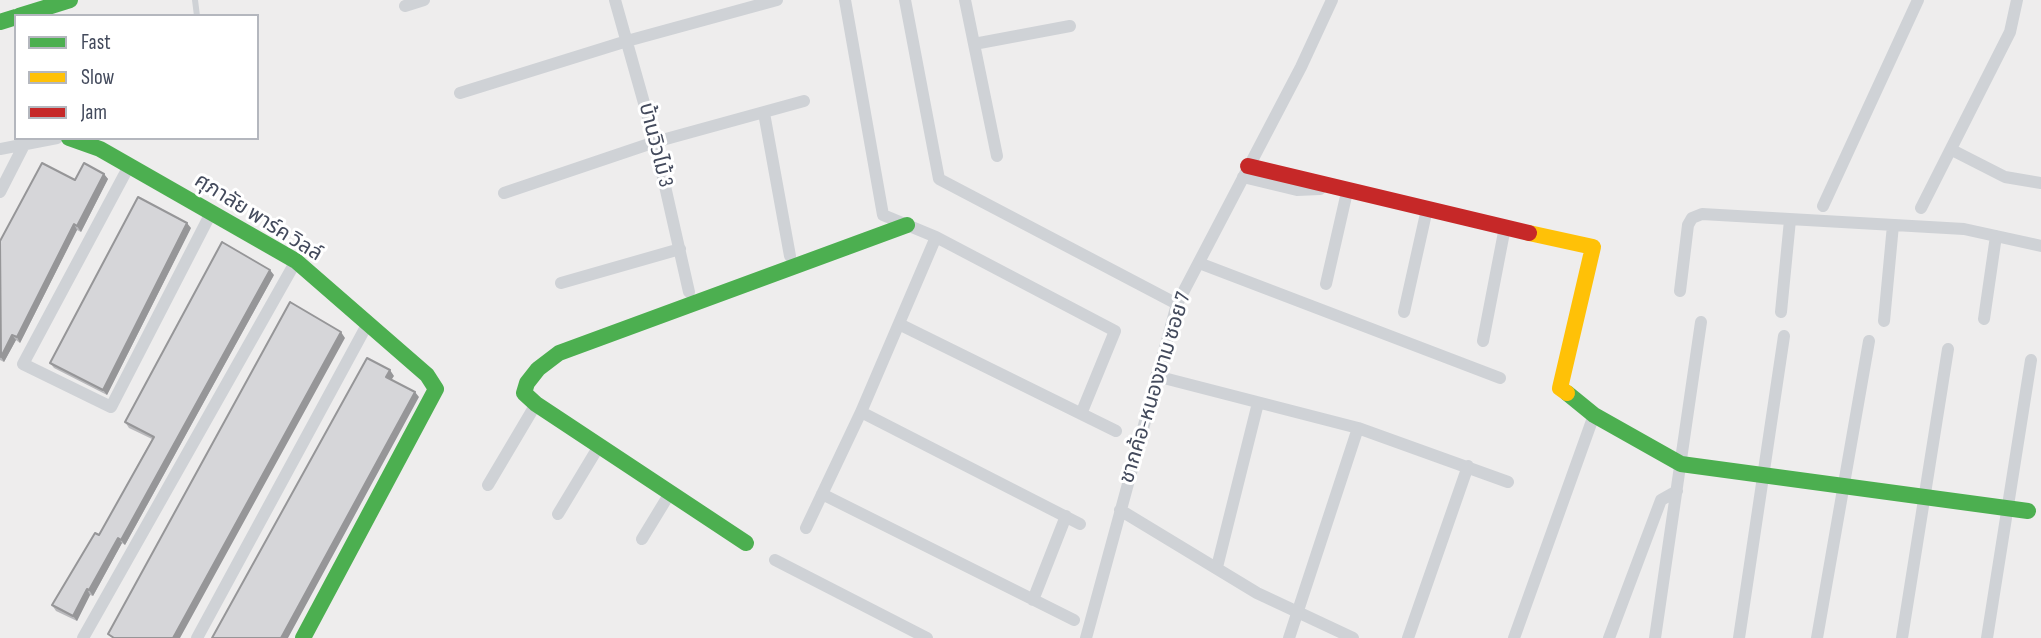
<!DOCTYPE html>
<html>
<head>
<meta charset="utf-8">
<style>
	body { margin:0 }
	#map { position:relative; width:2041px; height:638px; overflow:hidden; background:#eeeded; font-family:"Sofia Sans Condensed",sans-serif }
	canvas { display:block }
	.legend { position:absolute; left:14px; top:14px; width:245px; height:126px; box-sizing:border-box; background:#fff; border:2px solid #b4b7be; margin:0; padding:9px 12px; list-style:none; font-size:21px; color:#434a5c }
	.legend li { display:flex; align-items:center; gap:14px; height:35px }
	.legend b { width:35px; border:2px solid #b4b7be }
</style>
</head>
<body>
<div id="map">
<canvas width="2041" height="638"></canvas>
<ul class="legend">
<li><b style="height:9px;background:#4caf50"></b>Fast</li>
<li><b style="height:9px;background:#ffc107"></b>Slow</li>
<li><b style="height:9px;background:#c62828"></b>Jam</li>
</ul>
</div>
<script>
const g = document.querySelector('canvas').getContext('2d');
g.lineJoin = 'round';
const shape = rows => new Path2D(rows.map(r => 'M' + r).join(''));
function stroke(path, color, width, dash) { g.strokeStyle = color; g.lineWidth = width; g.lineCap = dash ? 'butt' : 'round'; g.setLineDash(dash || []); g.stroke(path); }
function fillPath(path, color) { g.fillStyle = color; g.fill(path, 'evenodd'); }
function drawText(font, color, halo, rows, align = 'center') {
  g.font = font + ' "Sofia Sans Condensed","Noto Sans Thai",sans-serif'; g.lineWidth = 6; g.setLineDash([]); g.textBaseline = 'middle'; g.strokeStyle = halo; g.fillStyle = color; for (const [text, x, y, turn = 0] of rows) {
    g.save(); g.translate(x, y); g.rotate((+turn || 0) * Math.PI / 180); g.textAlign = isNaN(turn) ? turn : align; if (halo) g.strokeText(text, 0, 0); g.fillText(text, 0, 0); g.restore();
  }
}
stroke(shape([
	[195,0,197,16]
]), '#cfd2d6', 6);
stroke(shape([
	[615,0,655,142,689,292],
	[845,0,883,215,936,237,1115,331,1081,414],
	[905,0,939,179,1177,304],
	[965,0,997,156],
	[405,6,424,0],
	[974,44,1070,26],
	[460,93,627,41,777,0],
	[764,113,790,256],
	[0,149,57,138],
	[1952,150,2005,177,2041,183],
	[129,166,23,364,111,407,211,213],
	[1243,177,1297,190,1320,189],
	[0,192,25,143],
	[504,193,655,142,804,101],
	[1823,206,1918,0],
	[1921,208,2010,32,2017,0],
	[1199,263,1500,378],
	[561,283,680,249],
	[1326,284,1347,192],
	[1680,291,1688,225,1692,218,1702,214,1964,229,2041,246],
	[1404,312,1427,209],
	[1781,312,1790,220],
	[1984,319,1996,236],
	[1884,321,1893,225],
	[899,324,1116,431],
	[1483,341,1505,227],
	[1156,376,1358,428,1508,482],
	[861,412,1080,524],
	[488,485,536,404],
	[822,494,1074,620],
	[1120,510,1257,593,1353,638],
	[558,514,599,446],
	[806,528,861,412,936,237],
	[642,539,670,493],
	[775,560,927,638],
	[1217,567,1258,403],
	[1033,600,1066,516],
	[83,638,296,261],
	[197,638,368,323],
	[1086,638,1177,304,1301,67,1332,0],
	[1289,638,1358,428],
	[1408,638,1468,466],
	[1514,638,1594,415],
	[1609,638,1661,500,1677,491],
	[1655,638,1701,322],
	[1739,638,1784,336],
	[1817,638,1869,341],
	[1902,638,1948,349],
	[1987,638,2031,360]
]), '#cfd2d6', 12);
stroke(shape([
	[19,16,70,0],
	[0,22,16,17],
	[69,138,100,149,296,261,427,375,436,389,303,638],
	[1567,393,1594,415,1681,464,2028,511],
	[746,543,536,404,524,393,527,383,538,369,559,353,907,225]
]), '#4caf50', 16);
stroke(shape([
	[1529,233,1593,247,1560,388,1567,393]
]), '#ffc107', 16);
stroke(shape([
	[1248,166,1529,233]
]), '#c62828', 16);
fillPath(shape([
	[104,174,108,179,81,232,77,230,20,343,16,340,4,362,0,360,0,241,75,180],
	[191,228,107,395,54,368,50,363],
	[274,275,125,545,122,543,93,596,90,595,77,621,56,611,52,605,99,535,152,439,129,428,125,422]
]), '#b8b8bb');
fillPath(shape([
	[104,174,108,179,81,232,77,226],
	[187,223,191,228,107,395,103,390],
	[74,224,77,230,20,343,17,337],
	[270,270,274,275,125,545,121,540],
	[341,332,345,338,180,638,173,638],
	[12,335,16,340,4,362,1,357],
	[390,370,394,376,390,382,386,377],
	[415,392,419,397,288,638,281,638],
	[118,538,122,543,93,596,89,590],
	[87,589,90,595,77,621,73,616]
]), '#969698');
const building = shape([
	[42,163,75,180,84,163,104,174,77,226,74,224,17,337,12,335,1,357,0,241,42,163],
	[138,197,187,223,103,390,50,363,138,197],
	[222,242,270,270,121,540,118,538,89,590,87,589,73,616,52,605,95,533,99,535,154,437,125,422,222,242],
	[290,302,341,332,173,638,114,638,108,634,290,302],
	[367,358,390,370,386,377,415,392,281,638,212,638,367,358]
]);
fillPath(building, '#d6d6d9');
stroke(building, '#969698', 2);
drawText('21px', '#434a5c', '#fff', [
	["บ้านวิวไม้ 3",655,145,76],
	["ศุภาลัย พาร์ค วิลล์",258,218,32],
	["ชากค้อ-หนองขาม ซอย 7",1156,388,-73]
]);
</script>
</body>
</html>
